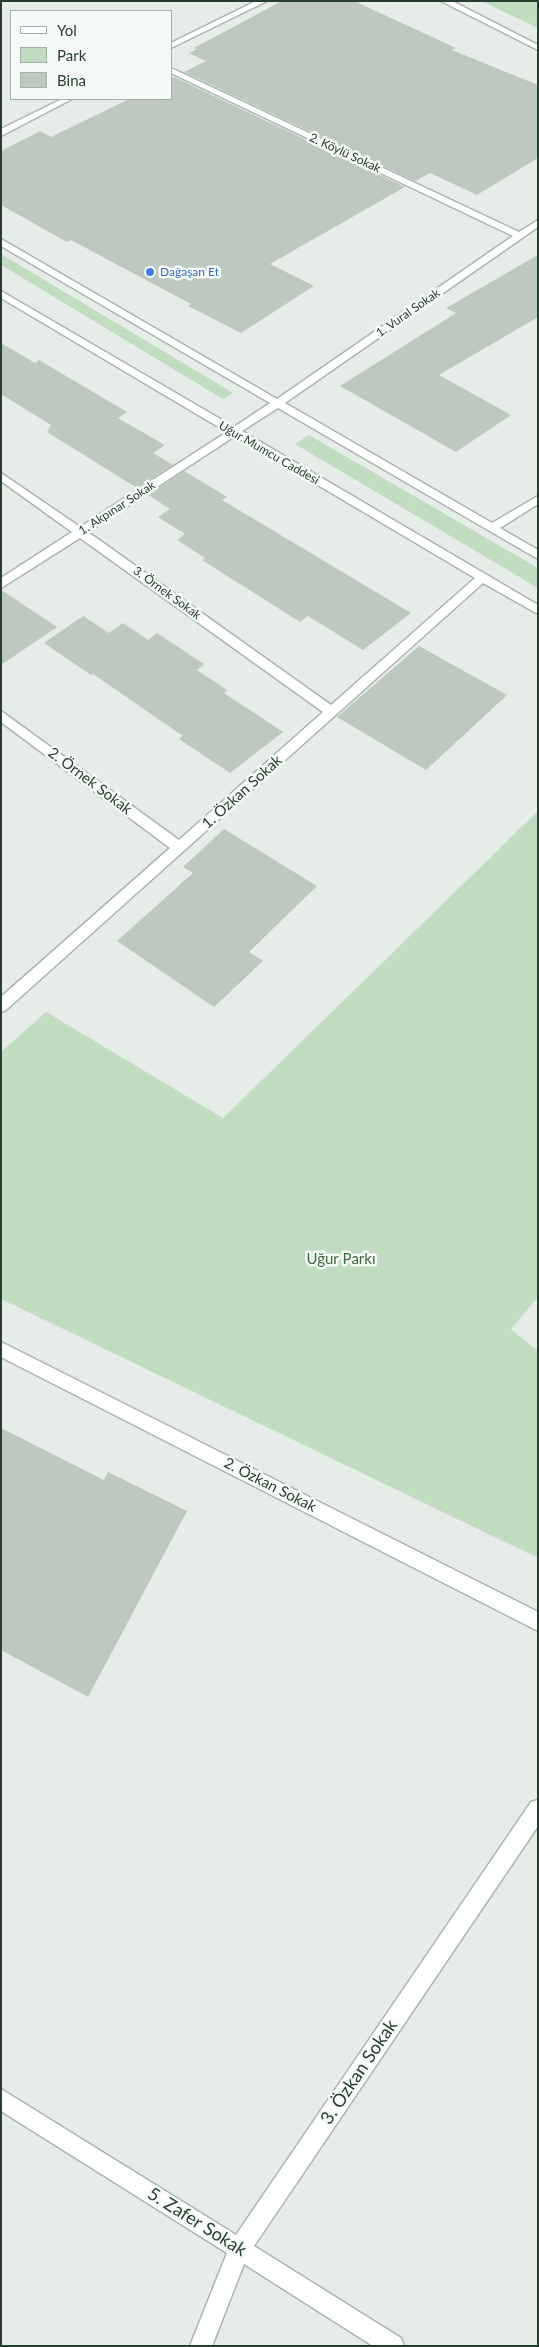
<!DOCTYPE html>
<html>
<head>
<meta charset="utf-8">
<style>
	body { margin:0 }
	#map { position:relative; width:539px; height:2347px; overflow:hidden; background:#e6ede8; font-family:Lato,sans-serif }
	canvas { display:block }
	.frame { position:absolute; inset:0; border:2px solid #273e31; pointer-events:none }
	.legend { position:absolute; left:10px; top:10px; width:162px; height:90px; box-sizing:border-box; background:#f6faf7; border:1px solid #a3afa8; margin:0; padding:6px 9px; list-style:none; font-size:15px; color:#273e31 }
	.legend li { display:flex; align-items:center; gap:10px; height:25px }
	.legend b { width:25px; border:1px solid #a3afa8 }
</style>
</head>
<body>
<div id="map">
<canvas width="539" height="2347"></canvas>
<div class="frame"></div>
<ul class="legend">
<li><b style="height:6px;background:#fff"></b>Yol</li>
<li><b style="height:14px;background:#c2dcc2"></b>Park</li>
<li><b style="height:14px;background:#bcc8c0"></b>Bina</li>
</ul>
</div>
<script>
const g = document.querySelector('canvas').getContext('2d');
g.lineJoin = 'round';
function fillPath(path, color) { g.fillStyle = color; g.fill(path, 'evenodd'); }
const shape = rows => new Path2D(rows.map(r => 'M' + r).join(''));
function stroke(path, color, width, dash) { g.strokeStyle = color; g.lineWidth = width; g.lineCap = dash ? 'butt' : 'round'; g.setLineDash(dash || []); g.stroke(path); }
function drawText(font, color, halo, rows, align = 'center') {
  g.font = font + ' Lato,sans-serif'; g.lineWidth = 5; g.setLineDash([]); g.textBaseline = 'middle'; g.strokeStyle = halo; g.fillStyle = color; for (const [text, x, y, turn = 0] of rows) {
    g.save(); g.translate(x, y); g.rotate((+turn || 0) * Math.PI / 180); g.textAlign = isNaN(turn) ? turn : align; if (halo) g.strokeText(text, 0, 0); g.fillText(text, 0, 0); g.restore();
  }
}
fillPath(shape([
	[481,1,538,1,538,28],
	[1,254,233,393,223,399,1,265],
	[309,435,538,568,538,588,295,444],
	[538,811,538,1297,511,1329,538,1351,538,1558,1,1299,1,1052,46,1012,223,1118]
]), '#c2dcc2');
fillPath(shape([
	[282,1,354,1,456,48,452,50,538,85,538,158,477,195,430,173,415,181,184,72,206,61,189,53,197,49,194,48],
	[174,77,405,187,270,264,314,286,241,333,188,306,191,304,71,240,67,242,1,205,1,151,40,131,51,137,129,99,171,99,171,78],
	[538,255,538,317,439,375,511,415,456,452,340,386,456,313,446,308],
	[1,343,35,363,39,360,127,412,118,418,165,445,153,453,173,465,137,488,47,432,51,425,1,394],
	[184,471,227,497,222,500,411,613,363,650,308,616,300,622,202,560,205,558,177,540,185,534,158,517,170,509,148,495],
	[1,590,57,627,1,665],
	[83,616,109,633,123,623,148,640,157,633,204,664,197,670,227,690,224,693,283,732,230,773,179,739,183,736,93,674,91,675,44,643],
	[419,646,507,695,426,770,337,717],
	[224,829,317,886,249,952,263,961,214,1007,117,941,193,873,183,867],
	[1,1428,104,1480,108,1472,187,1511,88,1697,1,1650]
]), '#bcc8c0');
const minor = shape([
	[256,1,267,1,171,48,171,43,256,1],
	[441,1,452,1,538,45,538,50,441,1],
	[171,68,519,232,538,220,538,227,285,403,492,523,538,496,538,504,500,528,538,550,538,559,278,408,242,431,538,605,538,614,483,583,6,1010,1,1012,1,997,170,848,1,722,1,711,179,840,323,712,80,538,1,588,1,578,72,532,1,481,1,473,80,527,227,432,1,298,1,291,234,427,270,403,1,246,1,239,277,399,513,236,171,73,171,68],
	[235,436,475,578,331,705,88,532,235,436],
	[62,99,72,99,1,136,1,129,62,99],
	[1,1342,538,1612,538,1631,1,1357,1,1342],
	[538,1800,538,1826,254,2246,401,2338,404,2346,373,2346,244,2264,212,2346,190,2346,227,2253,1,2111,1,2089,236,2235,531,1802,538,1800]
]);
stroke(minor, '#a9b5ad', 3);
fillPath(minor, '#fff');
for (const [x, y, r, color] of [
	[150,272,5,"#3f7fe0"]
]) { const dot = new Path2D(); dot.arc(x, y, r, 0, 2 * Math.PI); g.fillStyle = color; g.fill(dot); stroke(dot, '#f6faf7', 2); }
drawText('12px', '#273e31', '#f6faf7', [
	["2. Köylü Sokak",345,153,25],
	["1. Vural Sokak",408,313,-35],
	["Uğur Mumcu Caddesi",269,453,30],
	["1. Akpınar Sokak",117,508,-33],
	["3. Örnek Sokak",167,593,36]
]);
drawText('12px', '#366cbe', '#f6faf7', [
	["Dağaşan Et",160,272]
], 'left');
drawText('15px', '#273e31', '#f6faf7', [
	["2. Örnek Sokak",90,781,37],
	["1. Özkan Sokak",242,792,-42],
	["2. Özkan Sokak",270,1485,27]
]);
drawText('15px', '#35703c', '#f6faf7', [
	["Uğur Parkı",341,1259]
]);
drawText('18px', '#273e31', '#f6faf7', [
	["3. Özkan Sokak",359,2072,-56],
	["5. Zafer Sokak",197,2222,32]
]);
</script>
</body>
</html>
